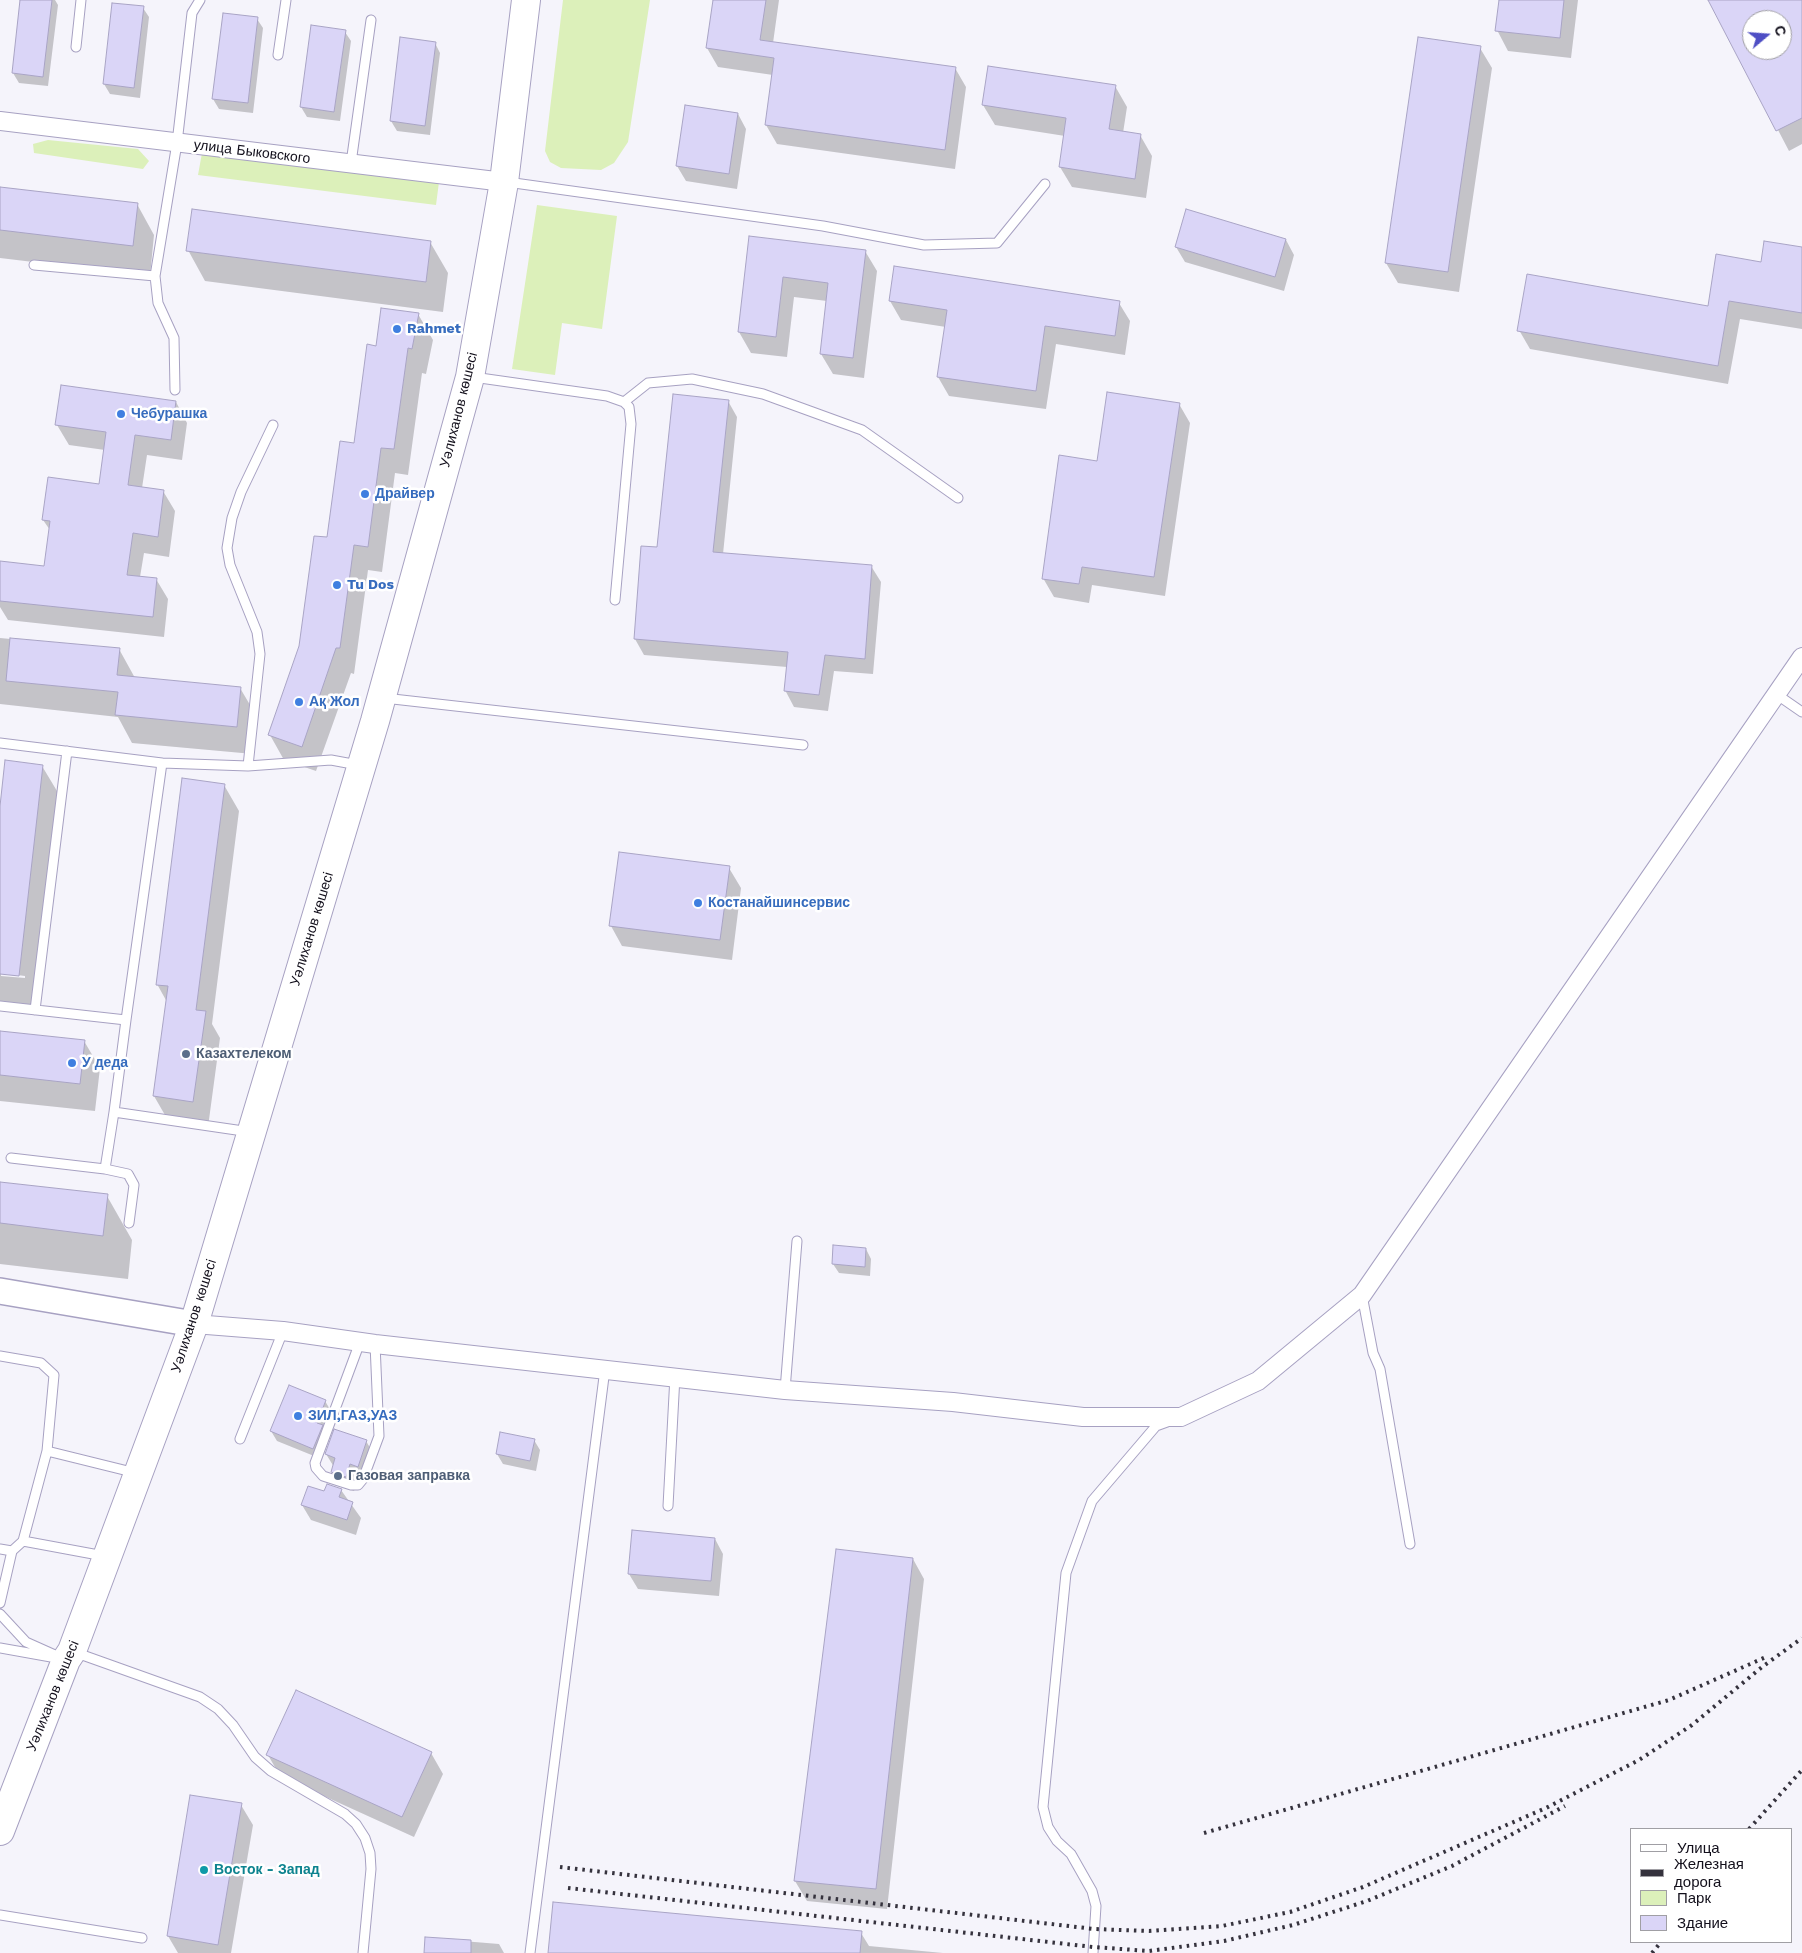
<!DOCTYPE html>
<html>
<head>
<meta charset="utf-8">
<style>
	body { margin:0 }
	#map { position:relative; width:1802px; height:1953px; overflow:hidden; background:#f5f4fb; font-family:"Work Sans",sans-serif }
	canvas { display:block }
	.legend { position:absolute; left:1630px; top:1828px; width:162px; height:115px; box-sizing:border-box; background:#fff; border:1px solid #a09fa4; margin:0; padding:6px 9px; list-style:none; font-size:15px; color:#120f1b }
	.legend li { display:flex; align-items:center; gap:10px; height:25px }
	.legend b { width:25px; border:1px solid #a09fa4 }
	.north { position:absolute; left:1742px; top:10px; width:50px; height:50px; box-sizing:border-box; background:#fff; border:1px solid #a09fa4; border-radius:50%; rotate:72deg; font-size:14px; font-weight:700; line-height:20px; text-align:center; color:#120f1b }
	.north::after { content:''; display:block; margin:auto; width:18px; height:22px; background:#4e4ec4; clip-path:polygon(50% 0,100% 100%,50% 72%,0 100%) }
</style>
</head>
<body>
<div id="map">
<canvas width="1802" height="1953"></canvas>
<ul class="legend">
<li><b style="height:6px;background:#fff"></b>Улица</li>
<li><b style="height:6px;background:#35323d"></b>Железная дорога</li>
<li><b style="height:14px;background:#dcf0ba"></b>Парк</li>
<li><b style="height:14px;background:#dad5f7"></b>Здание</li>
</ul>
<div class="north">С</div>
</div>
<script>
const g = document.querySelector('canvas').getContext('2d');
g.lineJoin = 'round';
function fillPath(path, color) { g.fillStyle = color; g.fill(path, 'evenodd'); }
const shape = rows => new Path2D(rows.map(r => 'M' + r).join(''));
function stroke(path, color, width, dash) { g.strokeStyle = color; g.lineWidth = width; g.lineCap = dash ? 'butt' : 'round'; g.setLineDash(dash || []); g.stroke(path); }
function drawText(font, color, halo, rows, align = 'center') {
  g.font = font + ' "Work Sans",sans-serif'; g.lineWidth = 5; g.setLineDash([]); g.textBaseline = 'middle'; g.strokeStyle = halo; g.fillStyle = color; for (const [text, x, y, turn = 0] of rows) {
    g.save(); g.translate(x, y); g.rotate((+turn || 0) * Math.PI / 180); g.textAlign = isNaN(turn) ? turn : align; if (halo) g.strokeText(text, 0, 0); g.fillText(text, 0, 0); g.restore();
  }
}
fillPath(shape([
	[563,0,650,0,628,142,614,163,601,170,561,168,550,162,545,151],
	[48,140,138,149,149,161,143,169,34,153,33,144],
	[202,153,439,182,436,205,198,175],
	[537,205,617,216,602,329,562,323,555,375,512,369]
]), '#dcf0ba');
fillPath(shape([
	[21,0,55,0,58,5,48,86,19,83,13,73],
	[714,0,779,0,773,43,955,68,966,87,955,169,777,144,766,125,773,75,718,67,707,48],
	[1500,0,1578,0,1571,58,1508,51,1497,30],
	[1710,0,1802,0,1802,144,1789,151],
	[1752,20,1782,20,1782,50,1752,50],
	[113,4,143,8,149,17,140,98,110,94,104,84],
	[257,19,263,28,253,113,219,109,213,99],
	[345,32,351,41,340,121,307,117,301,107],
	[435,43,440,53,430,135,397,131,391,121],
	[1480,48,1492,68,1459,292,1398,283,1386,263],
	[1115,86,1127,107,1123,133,1140,135,1152,156,1146,198,1072,187,1060,167,1065,136,995,125,983,105],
	[738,114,746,129,737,189,686,181,677,166],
	[0,189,137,204,154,235,150,276,0,258],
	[750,237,865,251,877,271,864,378,833,374,821,354,827,301,794,297,787,357,751,353,739,332],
	[1286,240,1294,255,1284,291,1185,262,1176,247],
	[430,242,448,273,443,312,205,281,188,250],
	[1802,249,1802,329,1740,319,1728,384,1530,349,1519,330,1709,307,1762,263],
	[890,301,1119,303,1130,321,1125,355,1056,344,1046,409,949,396,938,377,946,327,901,320],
	[418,314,433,340,426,374,422,373,408,475,395,473,382,572,368,570,354,674,351,673,316,771,284,760,270,735,300,647,355,445,377,347],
	[728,401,737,417,723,554,871,566,881,582,873,674,834,671,828,711,794,707,785,690,787,667,644,655,635,639,642,547,658,548],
	[176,402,187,423,182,460,147,455,142,488,163,491,175,511,169,557,144,553,140,577,156,579,168,599,164,637,8,620,0,607,0,563,45,567,50,530,43,520,100,486,105,450,69,445,57,425],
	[1179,404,1190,423,1165,596,1092,585,1089,603,1054,597,1043,578,1098,462],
	[0,638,119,649,135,678,240,688,256,715,253,754,132,743,118,717,0,704],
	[42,766,60,796,36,1006,0,1002,0,817],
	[1,973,25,976,25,978,1,976],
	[224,785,239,811,212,1024,220,1038,208,1127,169,1122,154,1096,167,1002,157,984],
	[729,868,741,888,732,960,622,946,611,926],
	[0,1032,84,1041,100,1068,95,1111,0,1101],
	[0,1183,107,1196,132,1240,128,1279,0,1264],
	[866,1249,871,1259,870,1276,839,1273,833,1264],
	[325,1401,331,1411,319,1458,277,1441,271,1431],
	[534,1440,540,1450,536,1471,503,1464,497,1454],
	[366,1441,375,1456,367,1482,359,1479,354,1491,341,1487,332,1472,334,1467,326,1454],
	[341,1490,361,1518,356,1535,311,1520,302,1505,325,1493],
	[715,1539,723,1554,719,1596,638,1589,629,1574],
	[913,1559,924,1579,887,1909,807,1901,795,1881],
	[431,1753,443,1774,414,1837,280,1776,268,1755],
	[241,1805,253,1825,231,1953,178,1953,168,1936],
	[861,1933,869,1946,943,1953,549,1953],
	[426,1938,499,1944,504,1953,425,1953]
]), '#0003');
const building = shape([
	[20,0,52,0,43,77,12,73,20,0],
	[713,0,766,0,760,40,956,67,945,150,765,125,774,58,706,48,713,0],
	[1499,0,1564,0,1560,38,1495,31,1499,0],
	[1708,0,1802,0,1802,118,1776,131,1708,0],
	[1752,20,1782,20,1782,50,1752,50,1752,20],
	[112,3,144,6,134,88,103,84,112,3],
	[223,13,258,17,248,103,212,99,223,13],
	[311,25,346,30,334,112,300,107,311,25],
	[400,37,436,42,425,126,390,121,400,37],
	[1418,37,1481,46,1448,272,1385,263,1418,37],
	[988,66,1116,85,1109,129,1141,134,1135,179,1059,167,1066,118,982,105,988,66],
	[685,105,738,113,729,174,676,166,685,105],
	[0,187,138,203,133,246,0,230,0,187],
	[192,209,431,241,426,282,186,251,192,209],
	[1186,209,1286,239,1275,277,1175,247,1186,209],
	[749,236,866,250,853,358,820,354,828,283,783,277,776,337,738,332,749,236],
	[1764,241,1802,247,1802,313,1729,301,1718,366,1517,331,1527,274,1708,306,1716,254,1761,262,1764,241],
	[894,266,1120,301,1115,336,1045,326,1036,391,937,377,947,310,889,301,894,266],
	[381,308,419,313,412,349,408,348,394,449,381,448,368,547,354,545,340,648,336,648,302,747,268,735,299,646,314,536,327,537,340,441,354,443,367,344,376,346,381,308],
	[61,385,176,401,171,440,135,435,128,485,164,490,158,537,133,533,127,575,157,578,153,617,0,601,0,561,44,566,50,521,42,520,48,477,99,484,106,432,55,425,61,385],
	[1107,392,1180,403,1154,577,1082,567,1079,584,1042,579,1059,455,1097,461,1107,392],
	[673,394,729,400,713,552,872,565,865,659,825,655,819,695,784,691,788,652,634,639,641,546,657,547,673,394],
	[10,638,120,648,117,675,241,687,237,727,115,715,118,692,6,681,10,638],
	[5,760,43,765,19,976,0,974,0,806,5,760],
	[182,778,225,784,196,1010,206,1011,193,1102,153,1096,168,986,156,985,182,778],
	[619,852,730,866,720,940,609,926,619,852],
	[0,1031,85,1040,80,1084,0,1075,0,1031],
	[0,1182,108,1194,103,1236,0,1223,0,1182],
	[833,1245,866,1248,865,1267,832,1264,833,1245],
	[289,1385,326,1400,317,1423,323,1425,313,1449,270,1431,289,1385],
	[334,1429,367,1440,358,1467,350,1464,346,1477,331,1472,335,1458,325,1454,334,1429],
	[500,1432,535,1439,530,1461,496,1454,500,1432],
	[327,1484,342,1489,339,1497,353,1502,347,1520,301,1505,308,1486,324,1491,327,1484],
	[632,1530,715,1538,711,1581,628,1574,632,1530],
	[836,1549,913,1558,876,1889,794,1881,836,1549],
	[296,1690,432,1752,402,1817,266,1755,296,1690],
	[190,1795,242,1803,218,1945,167,1936,190,1795],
	[553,1902,862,1931,860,1953,548,1953,553,1902],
	[425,1937,471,1940,471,1953,424,1953,425,1937]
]);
fillPath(building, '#dad5f7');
stroke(building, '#a9a4c5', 1);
const lane = shape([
	[76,47,81,0],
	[278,55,286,0],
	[351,163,371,20],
	[507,182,823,226,924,245,997,243,1045,184],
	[34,265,155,276],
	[473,377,607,396,624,402,629,407,631,424,615,600],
	[175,390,174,338,158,303,155,276,177,143,192,13,200,0],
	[624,402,648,383,692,379,763,394,862,430,958,498],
	[1776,694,1802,712],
	[384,698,803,745],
	[0,743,162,763,248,766,331,760,358,765],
	[248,766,260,654,257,632,230,565,227,548,232,518,241,492,273,425],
	[0,1006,126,1020,114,1112,250,1132],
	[35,1010,67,751],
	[126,1020,162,763],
	[11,1158,105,1169,128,1174,134,1185,129,1223],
	[105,1169,114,1112],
	[1362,1295,1373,1353,1380,1369,1410,1544],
	[360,1342,315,1463,316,1468,323,1476,351,1485,358,1485,363,1479,379,1436,375,1344],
	[0,1356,41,1363,54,1375,47,1451,136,1473],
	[785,1390,797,1241],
	[240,1439,283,1331],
	[668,1506,675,1376],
	[23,1541,104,1556],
	[0,1549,12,1551,23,1541,47,1451],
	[0,1603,12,1551],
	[0,1614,26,1642,64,1659],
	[0,1648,51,1657],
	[74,1652,200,1697,218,1709,233,1725,255,1757,271,1771,345,1814,356,1824,365,1838,370,1853,371,1869,363,1953],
	[0,1915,142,1938],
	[530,1953,605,1369],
	[1093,1953,1096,1906,1092,1891,1071,1854,1057,1841,1048,1827,1043,1807,1066,1573,1092,1501,1156,1426,1167,1422]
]);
const street = shape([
	[0,121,504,182],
	[194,1324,283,1331,375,1344,785,1390,953,1402,1083,1417,1181,1417,1258,1381,1362,1295,1802,657]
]);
const secondary = shape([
	[0,1291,194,1324]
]);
const highway = shape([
	[0,1831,66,1660,72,1651,194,1324,375,721,470,377,504,182,526,0]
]);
stroke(lane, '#a7a1c2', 11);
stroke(street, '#a7a1c2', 20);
stroke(secondary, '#a7a1c2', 28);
stroke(highway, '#a7a1c2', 30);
stroke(lane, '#fff', 9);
stroke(street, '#fff', 18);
stroke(secondary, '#fff', 25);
stroke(highway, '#fff', 28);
stroke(shape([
	[1749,1829,1802,1770],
	[1204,1833,1669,1700,1766,1657],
	[560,1867,1094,1929,1149,1931,1222,1926,1290,1912,1363,1887,1546,1808,1639,1760,1692,1725,1762,1667,1802,1638],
	[568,1888,1093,1947,1149,1951,1224,1941,1293,1925,1367,1901,1452,1866,1565,1806],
	[1652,1953,1661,1942]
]), '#35323d', 4, [2.5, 5]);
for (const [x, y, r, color] of [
	[397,329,5,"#3f7fe0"],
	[121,414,5,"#3f7fe0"],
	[365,494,5,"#3f7fe0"],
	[337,585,5,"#3f7fe0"],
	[299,702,5,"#3f7fe0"],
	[698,903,5,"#3f7fe0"],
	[186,1054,5,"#5c6f8a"],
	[72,1063,5,"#3f7fe0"],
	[298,1416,5,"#3f7fe0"],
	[338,1476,5,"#5c6f8a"],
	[204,1870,5,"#0f9aa8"]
]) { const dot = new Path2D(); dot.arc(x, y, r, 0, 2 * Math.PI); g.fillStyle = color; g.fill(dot); stroke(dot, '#fff', 2); }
drawText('14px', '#120f1b', '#fff', [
	["улица Быковского",252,152,7],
	["Уәлиханов көшесі",459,410,-76],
	["Уәлиханов көшесі",312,929,-73],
	["Уәлиханов көшесі",194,1316,-72],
	["Уәлиханов көшесі",53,1696,-68]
]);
drawText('bold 14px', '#366cbe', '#fff', [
	["Rahmet",407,329],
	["Чебурашка",131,414],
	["Драйвер",375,494],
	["Tu Dos",347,585],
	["Ақ Жол",309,702],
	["Костанайшинсервис",708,903],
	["У деда",82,1063],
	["ЗИЛ,ГАЗ,УАЗ",308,1416]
], 'left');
drawText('bold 14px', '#4e5e75', '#fff', [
	["Казахтелеком",196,1054],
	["Газовая заправка",348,1476]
], 'left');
drawText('bold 14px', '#0d838f', '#fff', [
	["Восток - Запад",214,1870]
], 'left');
</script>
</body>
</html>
